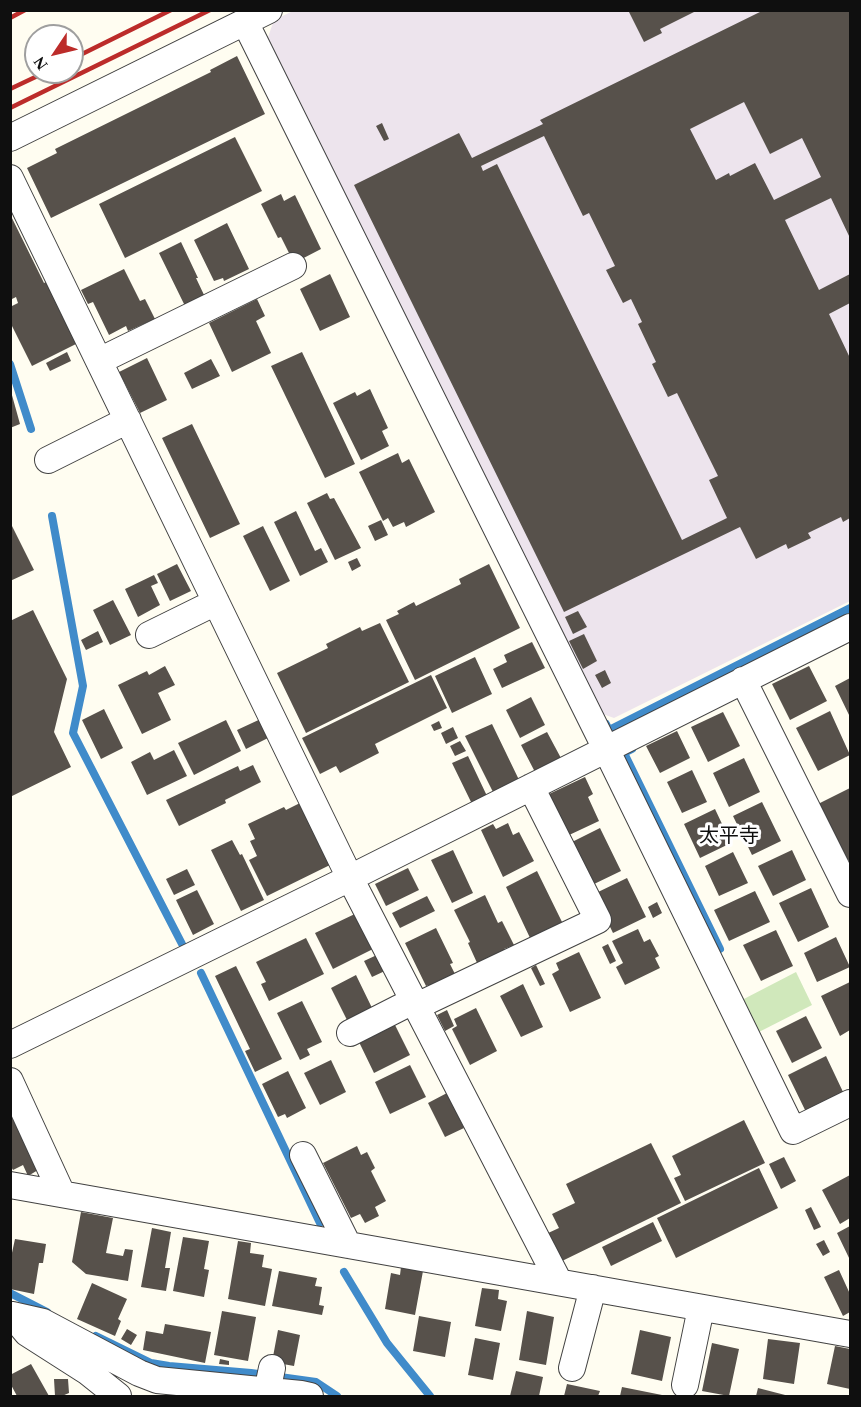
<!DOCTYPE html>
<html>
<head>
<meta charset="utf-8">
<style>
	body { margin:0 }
	#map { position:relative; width:861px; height:1407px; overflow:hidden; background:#fffdf1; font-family:"Times New Roman",serif }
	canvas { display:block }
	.frame { position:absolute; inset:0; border:12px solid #0f0f0f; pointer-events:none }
	.north { position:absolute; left:24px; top:24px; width:60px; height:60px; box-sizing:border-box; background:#fff; border:2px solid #9f9f9f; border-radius:50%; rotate:235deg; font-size:16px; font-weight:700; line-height:24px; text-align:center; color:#0f0f0f }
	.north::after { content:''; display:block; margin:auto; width:21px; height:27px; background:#bc2c2a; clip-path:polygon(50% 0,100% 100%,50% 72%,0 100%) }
</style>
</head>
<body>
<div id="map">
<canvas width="861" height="1407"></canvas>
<div class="frame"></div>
<div class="north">N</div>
</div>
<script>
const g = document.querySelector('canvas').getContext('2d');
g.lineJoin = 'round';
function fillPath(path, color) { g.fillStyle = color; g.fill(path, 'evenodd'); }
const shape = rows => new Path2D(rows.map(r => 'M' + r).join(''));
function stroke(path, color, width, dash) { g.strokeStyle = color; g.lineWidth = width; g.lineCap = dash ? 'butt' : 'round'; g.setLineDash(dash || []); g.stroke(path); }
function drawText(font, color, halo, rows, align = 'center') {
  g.font = font + ' "Times New Roman","Noto Sans JP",serif'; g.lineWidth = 6; g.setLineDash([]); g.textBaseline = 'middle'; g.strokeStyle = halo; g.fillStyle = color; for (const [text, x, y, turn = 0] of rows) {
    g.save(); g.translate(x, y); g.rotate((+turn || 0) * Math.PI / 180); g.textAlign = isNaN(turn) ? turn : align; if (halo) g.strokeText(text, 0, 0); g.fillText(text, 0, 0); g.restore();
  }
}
fillPath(shape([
	[293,11,850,11,850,601,614,718,597,712,266,43,274,20]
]), '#ede4ed');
fillPath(shape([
	[796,972,812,1005,757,1033,740,1001]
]), '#d0e8bb');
stroke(shape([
	[10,364,31,429],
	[52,516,83,686,73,733,182,944],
	[606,724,609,730,850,608],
	[632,749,624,753,720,949],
	[201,973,320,1223],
	[344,1272,387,1343,430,1396],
	[10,1293,47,1312],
	[96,1336,151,1363,169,1366,251,1373,316,1382,337,1396]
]), '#408bca', 8);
fillPath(shape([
	[628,10,698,10,660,29,662,33,644,42],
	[764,10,850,10,850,238,831,198,785,220,819,290,850,274,850,303,829,314,850,358,850,518,843,522,841,517,808,533,811,538,788,549,786,544,756,559,740,527,564,612,354,185,459,133,472,158,543,124,540,120],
	[744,102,770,154,802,138,821,177,774,200,755,163,730,176,729,173,716,180,690,129],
	[544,136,583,216,589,213,615,266,606,270,623,303,631,299,642,322,638,324,656,362,652,364,668,397,677,393,718,476,709,480,727,518,682,540,497,164,483,171,481,166],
	[237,56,265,114,51,218,27,168,57,153,55,149,211,72,210,70],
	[382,123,389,139,384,141,376,126],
	[235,137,262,191,125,258,99,204],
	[281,194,284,201,295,195,321,249,294,263,281,237,278,238,261,204],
	[10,214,44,283,46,282,76,344,32,366,10,322,10,307,18,303,16,297,10,300],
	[227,223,249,269,224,281,223,278,214,281,194,240],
	[181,242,198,278,196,278,205,297,185,306,159,253],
	[124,269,140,301,145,299,155,319,128,331,126,326,109,335,93,302,88,304,81,290],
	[330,274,350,317,320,331,300,289],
	[257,299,265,316,256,321,271,353,232,372,209,323],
	[67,352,71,361,50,371,46,363],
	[302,352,355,464,325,478,271,366],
	[147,358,167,400,140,413,119,372],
	[211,359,220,376,192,389,184,373],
	[10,388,20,424,10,428],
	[370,389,388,428,382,431,389,446,361,460,333,403,355,392,357,396],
	[192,424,240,524,210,538,162,438],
	[398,453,402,463,409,459,435,512,406,527,404,522,393,527,388,518,383,521,359,472],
	[327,493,330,499,334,498,361,548,335,560,307,503],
	[296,511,315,551,321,548,328,562,300,576,274,522],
	[381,520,388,535,375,541,368,526],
	[10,522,34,570,10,581],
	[263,526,290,581,270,591,243,536],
	[357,558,361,566,352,571,348,562],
	[177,564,191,591,170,601,157,574],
	[489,564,520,628,415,680,386,620,399,614,397,611,414,602,416,606,461,584,459,579],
	[154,575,158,583,151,586,160,605,138,617,125,589],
	[113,600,131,635,110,645,93,610],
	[33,610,67,679,54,732,71,767,10,797,10,621],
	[578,611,587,627,573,634,565,617],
	[380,623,409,682,306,733,277,673,328,648,326,644,360,627,362,631],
	[98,631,103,642,86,650,81,640],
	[584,634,597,661,583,669,569,641],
	[532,642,545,668,502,688,493,669,507,662,504,655],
	[475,657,492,694,452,713,435,676],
	[165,666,175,685,158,693,171,720,142,734,118,685,147,671,149,675],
	[809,666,827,701,790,720,772,684],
	[605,670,611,683,602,688,595,675],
	[431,675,447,708,375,744,379,753,340,773,336,766,320,774,302,738],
	[850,678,850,717,835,686],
	[531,697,545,725,520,738,506,710],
	[104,709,123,748,101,759,82,720],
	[830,711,850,755,818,771,796,728],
	[723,712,740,746,708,762,691,727],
	[265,717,274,735,246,749,237,730],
	[226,720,241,751,194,775,178,743],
	[439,721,442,728,434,731,431,725],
	[492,724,521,784,495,796,465,736],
	[453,727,458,738,446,744,441,733],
	[677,731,690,758,660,773,646,746],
	[547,732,562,760,536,774,521,745],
	[460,741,466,751,455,756,450,746],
	[174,750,187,776,147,795,131,762,150,752,154,760],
	[468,756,487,796,472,804,452,763],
	[744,758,760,792,729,807,713,773],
	[253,765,261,782,225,800,226,803,179,826,166,800,238,766,240,771],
	[692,770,707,802,682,813,667,782],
	[585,777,593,794,588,797,599,821,567,836,547,795],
	[850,788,850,859,847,861,818,804],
	[302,802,332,864,267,896,249,860,257,856,250,841,255,839,248,824,284,807,286,810],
	[762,802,781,841,752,855,733,816],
	[715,809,731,843,700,858,684,824],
	[508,823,513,835,519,832,534,861,503,877,481,830,493,824,496,829],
	[600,828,621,871,592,885,572,842],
	[232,840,240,855,242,854,264,900,241,911,211,850],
	[453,850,473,893,452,903,431,860],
	[792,850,806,880,773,896,758,866],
	[733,852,748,883,719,896,705,866],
	[408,868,419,890,386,906,375,884],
	[187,869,195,885,174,895,166,879],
	[537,871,563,924,531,940,506,887],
	[627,878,646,917,613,933,594,894],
	[811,888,829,927,798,942,779,903],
	[197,890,214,924,193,935,176,900],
	[755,891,770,922,729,941,714,910],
	[485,895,498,923,502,921,514,945,504,949,505,952,478,965,468,943,470,942,454,910],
	[427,896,435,911,400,928,392,913],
	[657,902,662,913,653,918,648,907],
	[359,912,377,947,333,969,315,933],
	[436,928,453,963,450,964,456,976,433,990,430,985,426,986,405,943],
	[638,929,644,942,650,939,659,956,655,958,660,968,625,985,616,967,623,963,612,941],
	[776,930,793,966,761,981,743,945],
	[836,937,850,967,817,982,804,953],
	[306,938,324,974,269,1001,261,984,266,982,256,962],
	[608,944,616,961,610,964,602,947],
	[579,952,601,998,570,1012,552,974,559,970,556,963],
	[379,954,387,970,372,977,364,961],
	[536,965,545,984,540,986,531,968],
	[236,966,282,1059,255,1072,245,1051,250,1049,215,976],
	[356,975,373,1010,348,1022,331,988],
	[850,982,850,1030,840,1036,821,996],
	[523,984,543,1027,521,1037,500,996],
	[302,1001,322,1042,307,1049,310,1055,300,1060,277,1013],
	[476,1008,497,1051,470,1065,452,1029,457,1026,454,1019],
	[447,1010,454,1026,445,1031,437,1015],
	[806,1016,822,1048,792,1063,776,1031],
	[395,1025,410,1055,374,1073,359,1042],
	[826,1056,844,1094,806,1112,788,1075],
	[331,1060,346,1092,320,1105,304,1073],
	[410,1065,426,1097,390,1114,375,1082],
	[288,1071,306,1108,287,1118,285,1114,278,1117,262,1084],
	[447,1093,464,1128,445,1137,428,1103],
	[17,1117,38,1170,28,1176,23,1165,13,1170,10,1165,10,1120],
	[744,1120,765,1163,685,1201,674,1178,681,1175,672,1156],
	[651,1143,681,1203,560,1262,546,1234,559,1228,552,1214,575,1203,566,1184],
	[357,1146,361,1155,367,1152,375,1168,371,1171,386,1201,375,1207,379,1216,365,1223,360,1214,351,1218,323,1163],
	[784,1157,796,1181,781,1189,769,1164],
	[759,1168,778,1208,676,1258,657,1218],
	[850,1175,850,1218,840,1224,822,1190],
	[811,1207,821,1227,814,1230,805,1210],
	[81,1212,113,1218,106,1253,123,1256,125,1249,133,1250,128,1281,86,1274,72,1262],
	[653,1222,662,1241,611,1266,602,1247],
	[850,1226,850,1260,837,1233],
	[152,1228,171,1232,165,1268,170,1268,166,1291,141,1287],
	[183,1237,209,1241,204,1269,209,1270,204,1297,173,1291],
	[15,1239,46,1244,43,1263,39,1263,34,1294,10,1289,10,1262],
	[824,1240,830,1252,823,1256,816,1244],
	[238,1241,251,1243,250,1253,264,1255,262,1267,272,1269,265,1306,228,1299],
	[401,1267,423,1271,415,1315,385,1309,391,1273,400,1275],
	[839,1270,850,1294,850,1312,843,1316,824,1277],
	[279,1271,317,1278,315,1286,322,1287,319,1305,324,1306,322,1315,272,1306],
	[92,1283,127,1299,118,1319,121,1321,115,1336,77,1319],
	[482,1288,499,1290,498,1299,507,1301,501,1331,475,1326],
	[222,1311,256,1317,248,1361,214,1355],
	[527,1311,554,1317,546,1365,519,1360],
	[419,1316,451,1322,445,1357,413,1351],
	[165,1324,211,1332,205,1363,143,1350,146,1331,163,1334],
	[127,1329,137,1335,131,1345,121,1339],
	[278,1330,300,1335,294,1366,272,1362],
	[640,1330,671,1337,662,1381,631,1374],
	[475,1338,500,1343,493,1380,468,1375],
	[768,1339,800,1343,794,1384,763,1379],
	[712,1343,739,1349,729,1396,702,1391],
	[835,1346,850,1349,850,1389,827,1384],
	[220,1359,229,1361,229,1365,219,1364],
	[31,1364,49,1396,17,1396,10,1383,10,1375],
	[516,1371,543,1377,539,1396,510,1396],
	[54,1379,68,1379,69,1393,62,1396,55,1396],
	[567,1384,600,1391,598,1396,564,1396],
	[622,1387,662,1395,661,1396,620,1396],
	[758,1388,789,1396,756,1396]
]), '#57514b');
const street = shape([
	[245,22,606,749,793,1131,850,1103],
	[10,138,269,10],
	[10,178,350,878,559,1282],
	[99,361,293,266],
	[48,460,128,420],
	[149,635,216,602],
	[743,680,850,894],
	[417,1006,598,920,531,787],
	[350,1033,413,1001],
	[10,1045,350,878,850,627],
	[10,1081,62,1194],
	[303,1155,348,1245],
	[10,1185,850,1334],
	[12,1315,43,1322,139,1373,157,1380,301,1394,310,1396],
	[12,1315,27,1333,88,1372,118,1396],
	[572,1368,593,1288],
	[685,1385,701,1308],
	[267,1392,272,1368]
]);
stroke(street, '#424242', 28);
stroke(street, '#fff', 26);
stroke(shape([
	[10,18,25,10],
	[72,59,171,10],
	[10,89,46,72],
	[10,108,210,10]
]), '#bc2c2a', 4.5);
drawText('20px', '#0f0f0f', '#fff', [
	["太平寺",729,837]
]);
</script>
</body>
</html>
